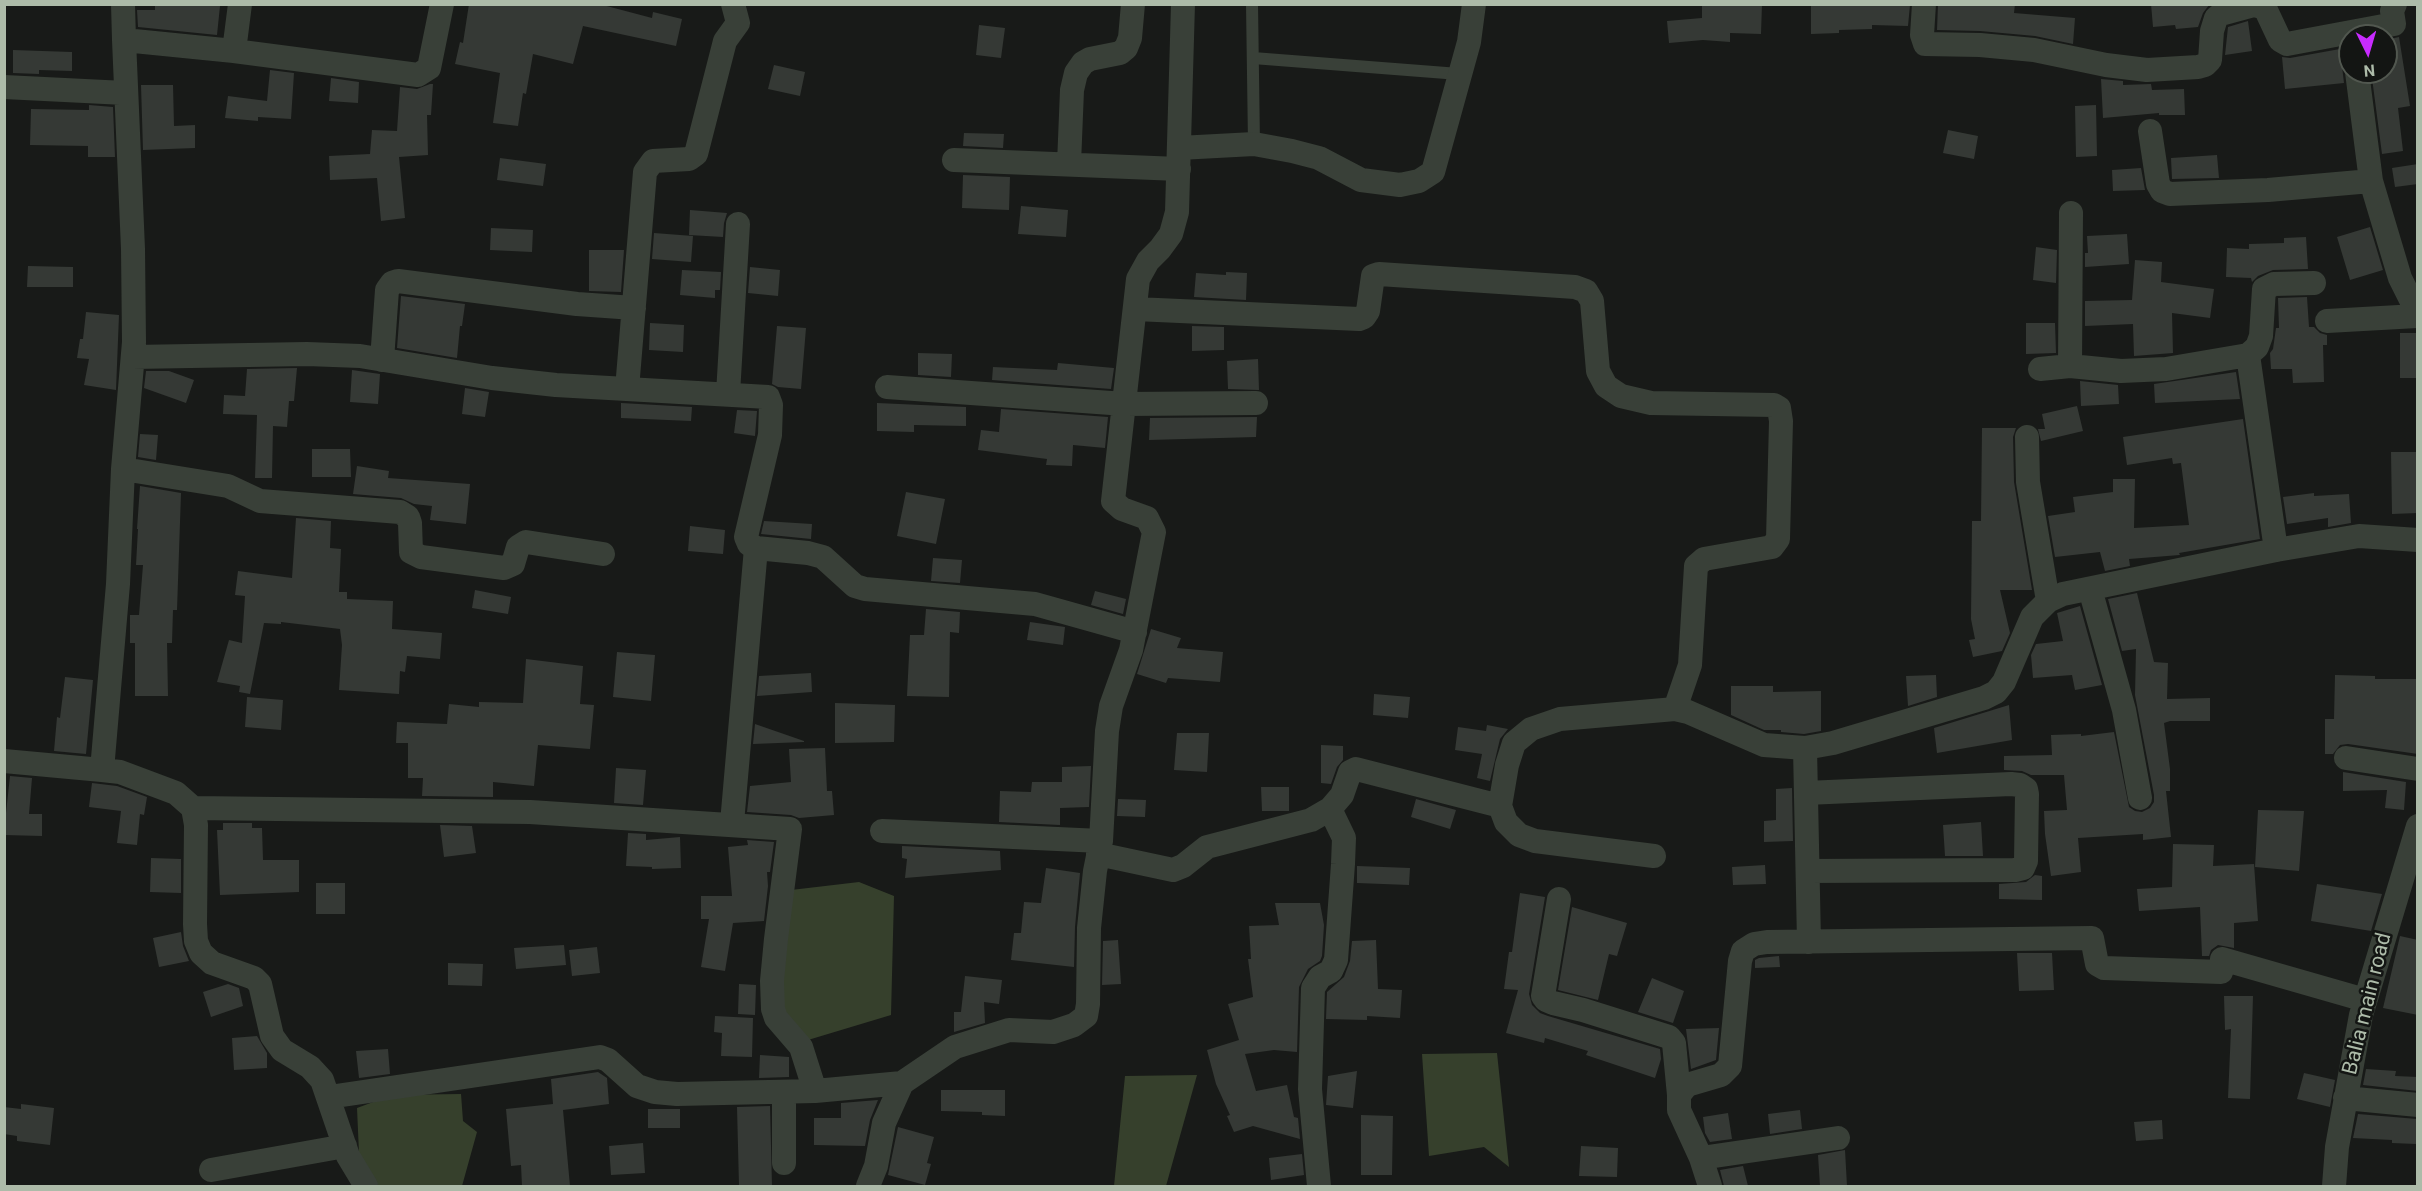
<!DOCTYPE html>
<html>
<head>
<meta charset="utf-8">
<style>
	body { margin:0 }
	#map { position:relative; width:2422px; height:1191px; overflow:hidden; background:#181a18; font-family:Roboto,sans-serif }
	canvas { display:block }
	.frame { position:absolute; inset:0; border:6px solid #adbba9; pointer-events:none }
	.north { position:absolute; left:2338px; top:24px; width:60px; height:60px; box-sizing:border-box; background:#131513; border:2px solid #51574f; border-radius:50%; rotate:175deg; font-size:16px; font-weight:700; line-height:24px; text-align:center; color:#adbba9 }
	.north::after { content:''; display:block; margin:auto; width:21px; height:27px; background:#c82bff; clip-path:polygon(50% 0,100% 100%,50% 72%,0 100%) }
</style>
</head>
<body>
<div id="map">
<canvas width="2422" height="1191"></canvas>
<div class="frame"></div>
<div class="north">N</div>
</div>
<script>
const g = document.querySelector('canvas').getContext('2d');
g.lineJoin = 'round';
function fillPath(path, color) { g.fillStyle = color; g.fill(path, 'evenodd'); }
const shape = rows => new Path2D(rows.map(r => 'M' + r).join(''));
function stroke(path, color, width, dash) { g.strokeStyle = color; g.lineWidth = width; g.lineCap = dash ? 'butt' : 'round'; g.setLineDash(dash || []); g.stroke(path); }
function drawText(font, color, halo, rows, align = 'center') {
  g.font = font + ' Roboto,sans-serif'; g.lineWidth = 5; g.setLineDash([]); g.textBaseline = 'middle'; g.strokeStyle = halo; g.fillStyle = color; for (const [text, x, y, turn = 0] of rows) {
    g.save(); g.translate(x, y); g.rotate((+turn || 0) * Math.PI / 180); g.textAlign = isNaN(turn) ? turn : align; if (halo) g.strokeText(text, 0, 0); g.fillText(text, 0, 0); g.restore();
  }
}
fillPath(shape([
	[859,882,894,896,891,1015,808,1040,780,1009,791,890],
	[1497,1053,1509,1167,1484,1147,1429,1156,1422,1054],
	[1197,1075,1166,1186,1114,1186,1125,1076],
	[461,1094,463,1121,477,1132,462,1186,378,1186,359,1153,357,1108,392,1095]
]), '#36402c');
fillPath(shape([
	[155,4,220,6,217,35,138,27,137,10,155,10],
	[469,4,599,4,652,18,653,12,682,19,676,46,583,26,573,64,533,54,526,94,523,93,518,126,493,123,500,73,455,64,460,42,463,43],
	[1702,4,1762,4,1761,34,1730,33,1730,42,1703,40,1669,43,1667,21,1702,18],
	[1811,4,1910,5,1908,26,1872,25,1872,29,1839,30,1839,33,1811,34],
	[1938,4,2015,4,2014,13,2075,18,2073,44,2035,36,1980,31,1937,30],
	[2151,4,2209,4,2209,5,2203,13,2198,27,2176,29,2175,25,2153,27],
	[2248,21,2252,51,2225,55,2228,27],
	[979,25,1005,28,1001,58,976,55],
	[2399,37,2410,106,2398,108,2403,151,2382,154,2372,78,2386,76,2386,40],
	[2340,49,2344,83,2285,89,2282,57,2290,58],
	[13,50,72,52,72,71,39,70,39,74,13,73],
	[774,65,805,72,800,96,768,89],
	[270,70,294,73,291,119,258,117,258,121,225,118,228,96,267,101],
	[331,78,359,82,358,103,329,101],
	[2101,79,2123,81,2123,85,2151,84,2152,90,2184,89,2185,115,2159,115,2159,113,2103,118],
	[430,84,433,84,431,115,427,115,428,155,399,157,405,218,381,221,377,178,330,180,329,156,370,154,372,130,397,131,400,87,417,89],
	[141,85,173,85,174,126,195,125,195,148,143,150],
	[89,105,113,107,115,157,88,157,88,146,30,145,31,109,89,110],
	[2096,105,2097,156,2076,157,2075,106],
	[1948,130,1978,136,1974,159,1943,153],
	[964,133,1004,134,1003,148,963,146],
	[2217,155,2219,178,2172,179,2171,158],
	[500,158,546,164,543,186,497,180],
	[2418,164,2418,184,2395,187,2392,168],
	[2141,168,2145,190,2113,191,2112,170],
	[963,175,1010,177,1009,210,962,208],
	[1021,206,1068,210,1066,237,1018,234],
	[690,210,727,213,724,223,723,237,689,235],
	[2370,227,2383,270,2350,280,2337,237],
	[491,228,533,230,532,252,490,250],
	[654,233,693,236,691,262,652,259],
	[2127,234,2129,264,2085,267,2085,253,2088,253,2087,236],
	[2306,237,2308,269,2273,270,2258,276,2252,282,2251,278,2226,277,2227,248,2249,249,2249,244,2284,243,2284,238],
	[2036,247,2057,250,2056,283,2033,280],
	[589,250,624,250,621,292,589,291],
	[2135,260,2162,262,2161,282,2214,289,2210,318,2172,313,2173,353,2134,356,2133,324,2085,326,2085,301,2132,300],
	[28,266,73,267,73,287,27,287],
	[750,267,780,270,778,296,748,293],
	[682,270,721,272,720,290,715,290,715,298,680,295],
	[1226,272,1247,273,1246,300,1194,297,1196,273,1226,275],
	[401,296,465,304,462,326,460,326,457,358,397,348],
	[2307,297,2309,327,2314,327,2320,333,2327,335,2327,345,2323,345,2324,382,2293,383,2292,369,2271,369,2270,353,2273,349,2276,328,2279,328,2278,298],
	[86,312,119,315,116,390,84,385,89,359,77,358,80,339,83,339],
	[650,323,684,325,683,352,649,350],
	[2026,323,2055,323,2056,353,2026,354],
	[777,326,806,328,801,389,778,387,772,384],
	[1192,326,1224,327,1224,350,1192,351],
	[2400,333,2416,333,2417,378,2400,378],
	[918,353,952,354,951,377,918,375],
	[1258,359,1259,390,1228,389,1227,361],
	[1058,363,1114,368,1111,389,992,380,993,367,1057,370],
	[297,368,294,401,289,401,287,427,273,426,272,478,255,478,257,415,223,414,224,395,245,396,247,369],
	[352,370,380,374,378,404,350,402],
	[146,371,169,371,194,380,186,403,144,388],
	[2236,372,2240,399,2155,403,2154,384],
	[2080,381,2118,385,2119,404,2081,406],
	[465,388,489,392,485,417,462,414],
	[621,403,692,407,691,421,621,418],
	[877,403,966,407,966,426,914,425,914,432,877,431],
	[2077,406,2083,431,2041,441,2038,429,2045,429,2042,414],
	[1001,409,1108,417,1105,448,1073,445,1072,466,1046,465,1047,459,978,450,981,430,999,432],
	[737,410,757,411,755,436,734,433],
	[1257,417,1256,437,1149,440,1150,418],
	[2243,419,2260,539,2179,553,2180,555,2129,559,2130,566,2105,571,2100,552,2055,557,2048,516,2075,512,2073,497,2113,492,2113,479,2135,479,2134,528,2189,525,2181,463,2173,464,2172,458,2127,465,2123,437],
	[1982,428,2016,428,2013,437,2014,482,2032,590,2000,590,2010,633,2002,651,1973,657,1969,640,1975,639,1971,619,1972,521,1981,521],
	[140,434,158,435,156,460,138,457],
	[312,449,350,449,351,477,312,477],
	[2391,452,2418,452,2418,513,2392,514],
	[357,466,389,471,388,478,470,484,466,524,430,520,432,506,414,504,401,498,353,494],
	[140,486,181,493,177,610,173,610,172,643,167,643,168,696,135,696,135,643,130,643,130,615,139,615,143,565,136,565,138,529,137,529],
	[906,492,945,499,936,544,897,536],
	[2314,493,2314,496,2349,494,2351,523,2328,527,2328,518,2287,524,2283,497],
	[296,518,331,521,330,548,341,549,339,592,347,592,347,599,393,601,392,629,442,633,440,659,407,656,405,672,400,671,399,694,339,690,342,645,340,629,281,622,281,624,264,623,250,694,239,692,240,686,217,682,229,640,242,643,245,596,235,595,238,571,292,578],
	[764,521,812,524,811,539,761,534],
	[690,526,725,530,723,554,688,551],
	[933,558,962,560,960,583,931,581],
	[475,590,511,597,508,614,472,608],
	[1095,591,1126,599,1123,614,1091,605],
	[2137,593,2154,662,2168,663,2167,699,2210,698,2210,721,2170,721,2164,723,2170,769,2170,791,2166,791,2171,837,2143,840,2143,834,2078,838,2081,872,2051,876,2045,834,2044,811,2067,810,2064,775,2031,775,2022,771,2004,770,2004,756,2052,755,2051,735,2081,734,2081,736,2114,732,2129,807,2135,811,2142,812,2150,808,2154,802,2154,795,2135,695,2136,649,2122,651,2108,599],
	[2080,606,2102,685,2075,690,2072,675,2033,678,2031,655,2036,644,2063,641,2057,613],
	[926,609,960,612,959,633,950,632,949,697,907,696,910,635,924,635],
	[1030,622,1065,627,1063,645,1027,640],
	[1151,629,1181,638,1177,648,1223,652,1220,682,1168,678,1166,683,1137,674],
	[617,652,655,655,651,701,613,697],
	[526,659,583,666,580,704,594,705,590,749,538,745,534,786,493,782,493,797,422,796,423,778,408,778,408,743,396,743,397,722,447,724,449,704,479,707,479,702,523,703],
	[811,673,812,692,757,696,759,676],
	[1936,675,1937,697,1908,706,1906,676],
	[2335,675,2375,676,2375,679,2418,679,2418,754,2348,744,2340,745,2333,754,2325,754,2325,719,2334,719],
	[65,677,93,680,86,754,54,751,57,717,60,718],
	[1731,686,1773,686,1773,692,1821,691,1821,731,1804,734,1781,732,1781,730,1764,730,1731,715],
	[1374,694,1410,697,1408,718,1373,715],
	[247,697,283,700,281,730,245,727],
	[835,703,895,705,894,742,835,743],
	[2009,705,2012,740,1937,753,1934,728],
	[755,724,804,741,804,742,753,744],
	[1487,725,1508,729,1500,739,1490,781,1477,778,1482,754,1455,750,1458,727,1486,731],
	[1177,733,1209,733,1207,772,1174,770],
	[1321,745,1343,746,1343,760,1337,767,1331,784,1321,783],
	[825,748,827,791,832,791,834,815,799,818,791,815,747,812,750,786,791,782,789,749],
	[1091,766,1089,807,1060,808,1060,825,999,822,1000,791,1031,792,1032,782,1062,782,1062,767],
	[616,768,646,770,643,805,614,803],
	[2343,772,2406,782,2404,810,2385,808,2387,790,2343,791],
	[10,776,32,778,29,814,42,814,42,836,4,835,4,813,6,813],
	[92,783,117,786,147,797,144,815,140,814,137,845,117,843,121,811,89,807],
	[1261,787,1289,787,1289,811,1262,811],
	[1792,788,1793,841,1764,842,1764,821,1776,820,1776,789],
	[1118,799,1146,800,1145,817,1117,816],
	[1416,799,1456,810,1450,829,1411,817],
	[2258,810,2304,811,2299,871,2255,867],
	[1981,822,1983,856,1945,856,1943,825],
	[223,823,252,823,252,828,262,828,263,860,299,860,299,892,220,895,217,830,223,830],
	[440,825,472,826,476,853,444,857],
	[628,833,646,834,646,840,680,837,681,868,652,869,652,867,626,866],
	[747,840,774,842,770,872,767,872,768,886,764,921,733,923,725,971,701,967,709,919,701,919,701,896,732,896,728,847,748,845],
	[2173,844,2214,845,2213,866,2254,864,2258,921,2234,923,2234,948,2218,945,2211,950,2209,956,2202,956,2200,907,2139,911,2137,889,2172,887],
	[902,846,1000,851,1001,870,905,878,907,859,902,858],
	[151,858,181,859,181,893,150,892],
	[1765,865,1766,884,1733,885,1732,867],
	[1357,866,1410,868,1409,885,1357,883],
	[1046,868,1080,873,1075,927,1074,967,1011,960,1014,933,1021,933,1024,902,1041,903],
	[2035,875,2042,876,2042,900,1999,899,1999,884,2026,882],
	[316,883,345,883,345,914,316,914],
	[2317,884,2382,894,2371,931,2311,921],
	[1520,893,1545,897,1529,994,1532,1005,1540,1013,1548,1016,1660,1049,1661,1059,1655,1078,1586,1055,1588,1051,1545,1038,1544,1043,1506,1033,1518,990,1504,989,1509,952,1512,952],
	[1275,903,1320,903,1324,925,1322,956,1320,961,1308,969,1299,987,1297,1052,1274,1050,1245,1054,1256,1091,1287,1085,1294,1117,1298,1118,1300,1139,1253,1126,1234,1132,1227,1116,1230,1115,1216,1084,1207,1050,1239,1040,1228,1004,1253,997,1248,959,1251,959,1249,926,1279,925],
	[1572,907,1627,923,1617,956,1609,954,1598,1000,1558,990],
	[181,932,183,946,189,961,159,967,153,938],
	[2400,936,2418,940,2418,1015,2383,1008],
	[1118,940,1121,984,1102,985,1103,941],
	[1376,940,1378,989,1402,990,1400,1018,1367,1016,1367,1020,1326,1019,1327,992,1344,977,1350,961,1352,941],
	[564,945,566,965,516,969,514,948],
	[597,947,600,973,572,976,569,950],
	[2017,953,2052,953,2054,990,2019,991],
	[1779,956,1780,967,1755,968,1755,960,1759,958],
	[448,963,483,964,482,986,448,985],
	[965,976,1002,980,999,1004,984,1002,985,1023,954,1032,954,1012,961,1012],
	[1652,978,1684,991,1673,1023,1638,1012],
	[228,984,239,988,243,1006,211,1017,203,992],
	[739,984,756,985,755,1015,738,1014],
	[2224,996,2253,996,2250,1099,2228,1098,2231,1029,2225,1030],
	[715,1016,753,1018,752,1057,721,1056,722,1033,714,1032],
	[1719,1028,1716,1060,1691,1069,1686,1029],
	[257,1036,267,1053,267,1068,234,1070,232,1038],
	[388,1049,390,1074,359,1078,356,1051],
	[760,1055,789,1057,789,1077,759,1078],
	[2366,1069,2396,1071,2395,1076,2418,1077,2418,1091,2363,1085],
	[1357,1071,1353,1108,1326,1105,1328,1076],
	[598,1072,607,1078,609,1104,563,1110,570,1186,522,1186,521,1165,511,1166,506,1109,553,1104,551,1079],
	[2304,1073,2335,1080,2330,1107,2297,1099],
	[941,1090,1005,1090,1005,1116,982,1115,982,1112,941,1111],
	[878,1100,870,1120,865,1146,814,1145,814,1118,841,1118,841,1103],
	[21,1104,54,1108,50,1145,17,1141,17,1136,4,1134,4,1107,21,1109],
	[770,1106,772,1186,739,1186,737,1107],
	[648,1109,680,1109,680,1128,648,1128],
	[1800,1110,1802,1129,1770,1134,1768,1114],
	[1728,1113,1732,1139,1710,1142,1705,1133,1703,1117],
	[2358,1114,2417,1119,2416,1144,2392,1143,2392,1140,2353,1138],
	[1361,1115,1393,1116,1392,1175,1361,1175],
	[2162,1120,2163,1139,2136,1141,2134,1122],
	[898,1127,934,1137,927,1163,931,1164,925,1185,888,1175],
	[643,1143,645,1173,611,1175,609,1146],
	[1581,1146,1618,1148,1617,1177,1579,1176],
	[1845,1150,1847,1186,1820,1186,1818,1155],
	[1302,1154,1304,1175,1271,1180,1269,1158],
	[1743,1166,1748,1186,1724,1186,1720,1170]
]), '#353935');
stroke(shape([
	[1252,4,1254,144],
	[1253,58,1459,74]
]), '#394038', 12);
stroke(shape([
	[123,4,124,40],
	[240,4,234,51,124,40,133,249,134,342,123,469,118,584,102,770,120,772,176,793,193,808,196,825,195,924,196,941,201,953,212,963,254,978,260,984,272,1036,282,1050,310,1067,322,1080,348,1156,366,1186],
	[1924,4,1922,35,1925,44,1980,45,2034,50,2106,65,2147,70,2198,67,2205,65,2210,60,2212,31,2216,18,2221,14,2254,5,2265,8,2280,40,2287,44,2394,24,2392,11,2395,4],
	[234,51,418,75,429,68,442,4],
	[4,87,125,93],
	[2150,131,2158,184,2162,191,2170,194,2268,190,2371,181],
	[1179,148,1254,144,1292,151,1319,158,1361,180,1400,185,1419,181,1433,172,1469,42,1474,4],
	[954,160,1179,169],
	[1069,164,1072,90,1076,73,1083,63,1090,59,1120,53,1126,48,1130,38,1133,4],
	[1135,309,1359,319,1364,317,1368,311,1373,276,1379,274,1575,287,1586,291,1592,301,1598,371,1606,386,1621,396,1651,403,1774,405,1779,408,1781,421,1778,539,1772,547,1704,559,1696,566,1690,665,1675,709],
	[2327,321,2417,316,2416,310,2400,278,2371,181,2357,72],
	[2248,355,2276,550],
	[133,357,307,354,360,356,492,378,556,385,768,397,771,405,770,435,746,537,749,544,756,548,808,553,823,557,855,586,865,589,1035,604,1135,632],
	[382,360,387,290,392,283,398,281,577,304,634,308],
	[2070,366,2071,213],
	[2040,369,2070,366,2121,371,2166,369,2248,355,2257,347,2261,336,2264,289,2274,284,2314,283],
	[887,387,1125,404,1256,403],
	[627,389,645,172,653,161,689,159,696,154,725,41,738,23,733,4],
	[728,394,738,224],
	[2027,437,2028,482,2048,601],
	[123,469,228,486,260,501,400,512,408,517,410,523,411,552,421,557,504,568,513,564,518,547,526,542,603,554],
	[2090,589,2124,710,2140,798],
	[1805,748,1809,942],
	[2346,758,2418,769],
	[4,761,102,770],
	[1806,793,2011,784,2020,785,2026,789,2027,794,2026,861,2023,868,2015,870,1808,871],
	[1500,806,1506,822,1519,835,1535,841,1654,856],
	[193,808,530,812,790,829,776,939,772,981,773,1009,776,1018,801,1047,815,1091],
	[732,823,756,548],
	[882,831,1101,841],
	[1098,854,1173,870,1183,866,1207,847,1311,820,1330,809,1342,795,1350,772,1356,769,1500,806,1507,765,1514,743,1531,729,1560,719,1675,709,1688,712,1764,745,1805,748,1833,743,1984,698,1996,692,2004,682,2032,617,2048,601,2063,594,2276,550,2359,536,2418,540],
	[1559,899,1543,996,1546,1000,1553,1003,1583,1010,1669,1037,1674,1043,1679,1095],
	[329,1097,600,1057,608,1060,637,1086,655,1092,677,1094,815,1091,902,1083],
	[2345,1098,2418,1105],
	[1701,1158,1838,1138],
	[784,1163,784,1092],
	[211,1170,345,1146],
	[868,1186,876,1166,884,1123,902,1083,955,1047,1009,1030,1053,1032,1074,1025,1086,1016,1088,1004,1089,928,1095,871,1101,841,1107,731,1111,706,1131,650,1154,532,1147,518,1122,509,1113,501,1138,279,1148,261,1160,249,1171,234,1177,212,1183,4],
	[1319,1186,1310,1089,1313,988,1320,977,1331,971,1336,960,1343,864,1344,838,1330,809],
	[1710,1186,1701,1158,1679,1110,1679,1095,1687,1085,1721,1075,1730,1066,1740,961,1743,951,1754,944,1767,942,2092,938,2097,964,2104,968,2221,972,2222,959,2365,1000],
	[2334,1186,2337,1147,2361,1015,2418,826]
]), '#394038', 24);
drawText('21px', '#adbba9', '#131513', [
	["Balia main road",2368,1004,-76]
]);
</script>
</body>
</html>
